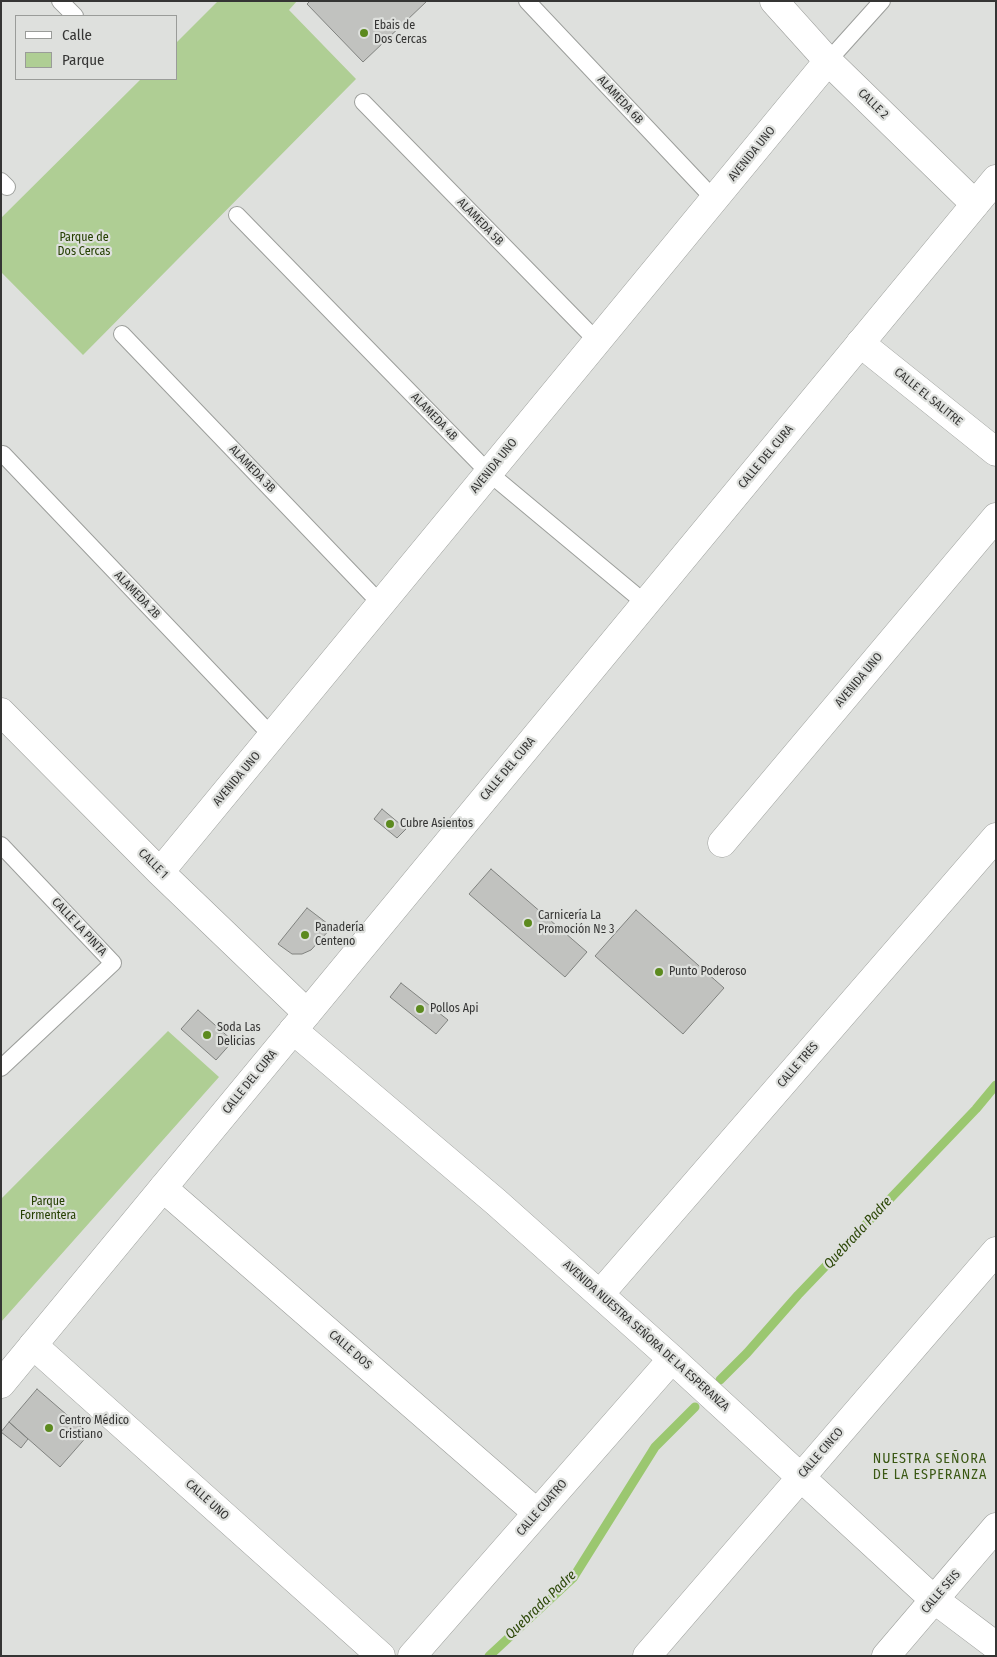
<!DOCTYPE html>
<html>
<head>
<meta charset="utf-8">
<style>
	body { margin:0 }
	#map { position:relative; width:997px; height:1657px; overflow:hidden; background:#dee0dd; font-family:"Fira Sans Condensed",sans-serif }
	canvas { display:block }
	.frame { position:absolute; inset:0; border:2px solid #353534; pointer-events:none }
	.legend { position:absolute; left:15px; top:15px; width:162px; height:65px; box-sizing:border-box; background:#dee0dd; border:1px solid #9a9c99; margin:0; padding:6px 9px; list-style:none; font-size:15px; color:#353534 }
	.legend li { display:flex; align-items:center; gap:10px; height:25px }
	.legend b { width:25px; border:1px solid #9a9c99 }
</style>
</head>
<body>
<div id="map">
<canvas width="997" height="1657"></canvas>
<div class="frame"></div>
<ul class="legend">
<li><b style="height:6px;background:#fff"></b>Calle</li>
<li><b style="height:14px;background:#afce94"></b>Parque</li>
</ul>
</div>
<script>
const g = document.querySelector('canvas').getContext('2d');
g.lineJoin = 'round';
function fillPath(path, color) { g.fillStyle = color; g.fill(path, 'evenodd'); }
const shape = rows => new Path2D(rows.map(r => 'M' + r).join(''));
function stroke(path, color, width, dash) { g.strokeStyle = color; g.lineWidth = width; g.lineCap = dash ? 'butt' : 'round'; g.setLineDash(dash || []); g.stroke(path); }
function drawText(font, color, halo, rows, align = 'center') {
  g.font = font + ' "Fira Sans Condensed",sans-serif'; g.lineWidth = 4.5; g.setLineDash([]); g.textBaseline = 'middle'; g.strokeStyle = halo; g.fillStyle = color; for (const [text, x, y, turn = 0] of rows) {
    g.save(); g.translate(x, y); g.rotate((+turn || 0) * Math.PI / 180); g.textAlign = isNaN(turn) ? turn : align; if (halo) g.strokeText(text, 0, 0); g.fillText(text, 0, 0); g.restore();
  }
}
fillPath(shape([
	[218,1,297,1,289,10,356,79,83,355,1,272,1,218,141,79,176,79,176,43],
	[168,1031,219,1077,1,1322,1,1199]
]), '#afce94');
stroke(shape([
	[720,1380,747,1353,798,1295,976,1109,996,1085],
	[489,1656,573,1578,655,1447,695,1407]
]), '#9bc770', 9);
const building = shape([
	[310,1,427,1,363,62,307,4,310,1],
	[382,809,406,829,397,838,374,819,382,809],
	[491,869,587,952,565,977,469,894,491,869],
	[307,908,332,927,311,950,302,954,292,954,278,944,307,908],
	[636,910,724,988,683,1034,595,956,636,910],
	[401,983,448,1020,436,1034,390,997,401,983],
	[198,1010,233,1041,216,1060,181,1029,198,1010],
	[37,1389,89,1434,60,1467,9,1422,37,1389],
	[9,1422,28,1439,21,1448,1,1432,9,1422]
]);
fillPath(building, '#c1c2bf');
stroke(building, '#80827f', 1);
const service = shape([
	[60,1,75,16],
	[527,1,714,199],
	[828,61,882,1],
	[363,102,597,341],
	[1,181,7,187],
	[237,215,489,473,645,603],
	[122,334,381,604],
	[3,454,272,736],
	[1,845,113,963,1,1068]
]);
const minor = shape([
	[774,1,828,61,975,204],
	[860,343,996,452],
	[1,712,160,872,307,1013],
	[722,843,996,517],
	[160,872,828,61],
	[293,1030,496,1202,672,1359,931,1597,996,1646],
	[163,1188,537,1513],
	[600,1294,996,837],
	[33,1345,381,1656],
	[412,1656,672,1359],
	[647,1656,996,1251],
	[886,1656,996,1527]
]);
const tertiary = shape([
	[1,1384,996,179]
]);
stroke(service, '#9c9e9b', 18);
stroke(minor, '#9c9e9b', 29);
stroke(tertiary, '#9c9e9b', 29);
stroke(service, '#fff', 16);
stroke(minor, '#fff', 28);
stroke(tertiary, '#fff', 28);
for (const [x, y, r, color] of [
	[364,33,5,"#5c8a1e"],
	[390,824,5,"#5c8a1e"],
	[528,923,5,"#5c8a1e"],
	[305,935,5,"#5c8a1e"],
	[659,972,5,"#5c8a1e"],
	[420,1009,5,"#5c8a1e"],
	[207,1035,5,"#5c8a1e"],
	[49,1428,5,"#5c8a1e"]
]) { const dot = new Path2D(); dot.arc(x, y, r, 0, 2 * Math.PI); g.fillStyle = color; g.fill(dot); stroke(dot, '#dee0dd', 2); }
drawText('12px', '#353534', '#dee0dd', [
	["Ebais de",374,26],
	["Dos Cercas",374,40],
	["Cubre Asientos",400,824],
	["Carnicería La",538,916],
	["Promoción Nº 3",538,930],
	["Panadería",315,928],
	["Centeno",315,942],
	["Punto Poderoso",669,972],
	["Pollos Api",430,1009],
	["Soda Las",217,1028],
	["Delicias",217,1042],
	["Centro Médico",59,1421],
	["Cristiano",59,1435]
], 'left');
drawText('12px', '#353534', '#dee0dd', [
	["ALAMEDA 6B",620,100,47],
	["CALLE 2",873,104,44],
	["AVENIDA UNO",752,154,-51],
	["ALAMEDA 5B",480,222,46],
	["CALLE EL SALITRE",928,397,39],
	["ALAMEDA 4B",434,417,46],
	["CALLE DEL CURA",766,457,-50],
	["AVENIDA UNO",494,466,-51],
	["ALAMEDA 3B",252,469,46],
	["ALAMEDA 2B",137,595,46],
	["AVENIDA UNO",859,680,-50],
	["CALLE DEL CURA",508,769,-50],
	["AVENIDA UNO",237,779,-50],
	["CALLE 1",153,864,45],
	["CALLE LA PINTA",79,927,47],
	["CALLE TRES",798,1065,-49],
	["CALLE DEL CURA",250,1082,-51],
	["AVENIDA NUESTRA SEÑORA DE LA ESPERANZA",646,1336,42],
	["CALLE DOS",350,1350,41],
	["CALLE CINCO",821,1453,-49],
	["CALLE UNO",207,1500,42],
	["CALLE CUATRO",542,1508,-49],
	["CALLE SEIS",941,1592,-49]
]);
drawText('12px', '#253f00', '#dee0dd', [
	["Parque de",84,238],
	["Dos Cercas",84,252],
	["Parque",48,1202],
	["Formentera",48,1216]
]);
drawText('italic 14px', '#2c4707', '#dee0dd', [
	["Quebrada Padre",858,1233,-47],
	["Quebrada Padre",541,1605,-44]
]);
g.letterSpacing = '1px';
drawText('14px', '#3a5814', '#dee0dd', [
	["NUESTRA SEÑORA",930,1459],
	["DE LA ESPERANZA",930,1475]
]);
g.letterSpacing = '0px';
</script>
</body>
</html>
